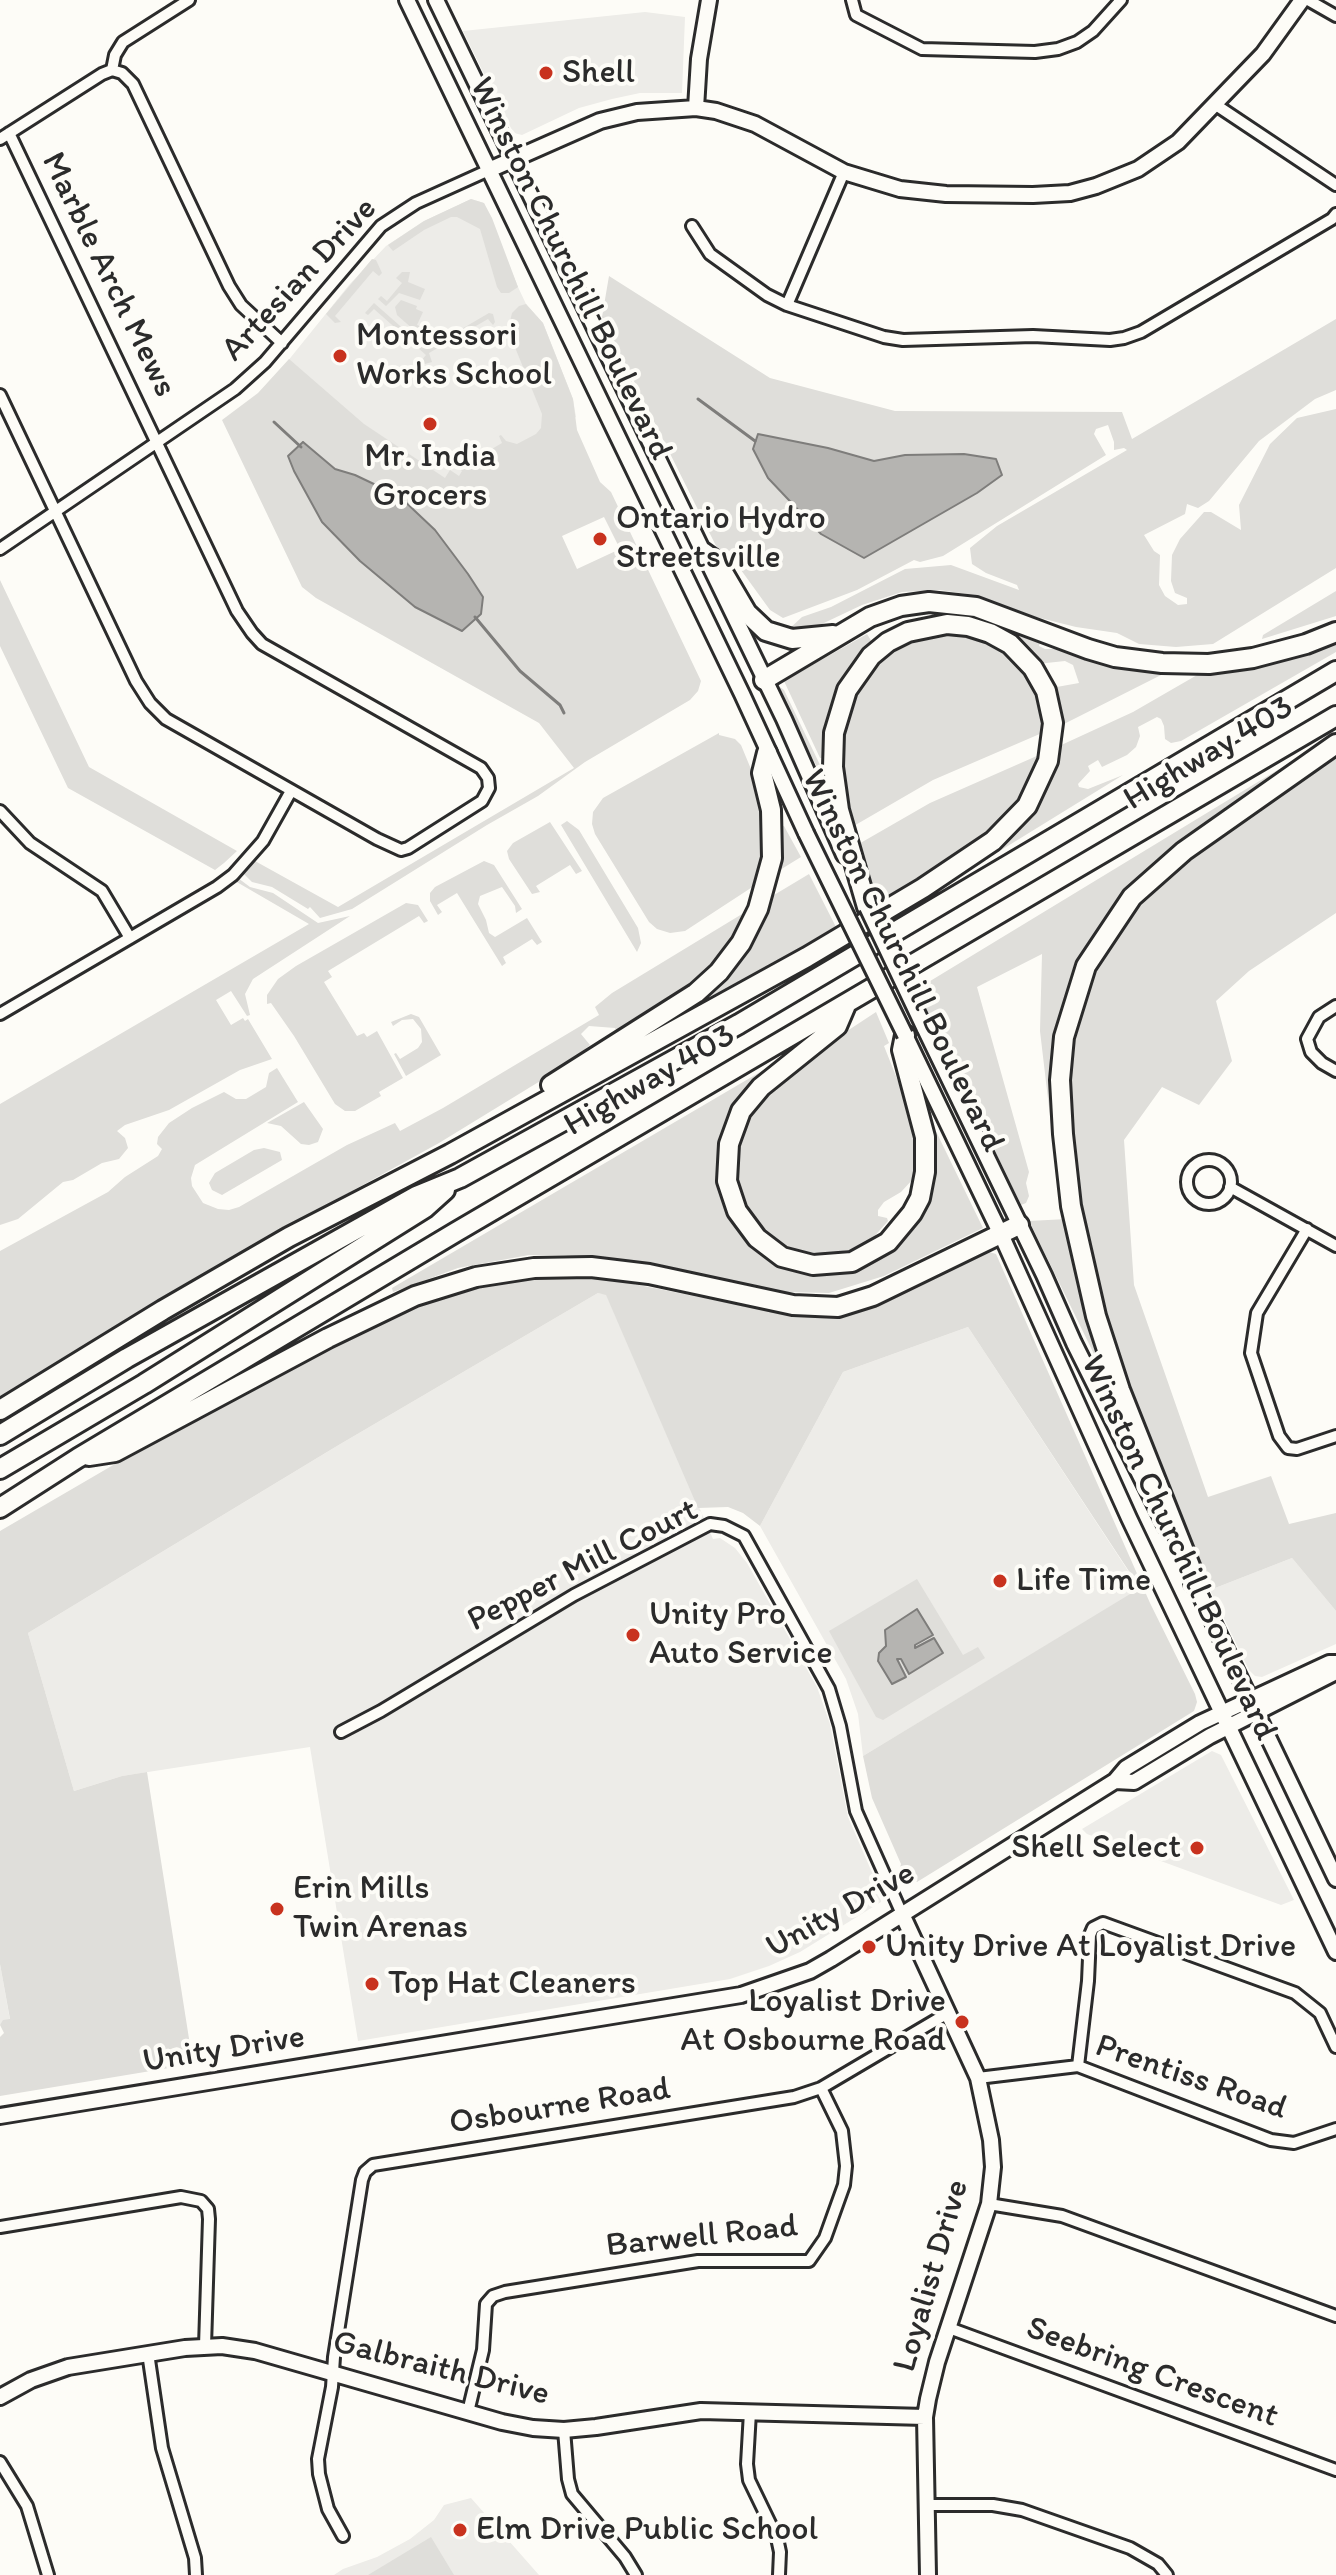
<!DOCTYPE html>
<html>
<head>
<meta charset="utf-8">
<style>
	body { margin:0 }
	canvas { display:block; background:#fdfcf7 }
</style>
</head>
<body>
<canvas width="1336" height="2575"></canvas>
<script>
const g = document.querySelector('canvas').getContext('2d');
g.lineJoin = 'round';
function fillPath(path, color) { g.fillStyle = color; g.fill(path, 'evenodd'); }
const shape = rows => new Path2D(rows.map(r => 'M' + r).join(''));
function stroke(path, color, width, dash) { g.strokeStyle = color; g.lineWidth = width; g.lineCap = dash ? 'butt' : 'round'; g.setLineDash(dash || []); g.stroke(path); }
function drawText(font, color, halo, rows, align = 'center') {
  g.font = font + ' Itim,sans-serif'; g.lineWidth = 8; g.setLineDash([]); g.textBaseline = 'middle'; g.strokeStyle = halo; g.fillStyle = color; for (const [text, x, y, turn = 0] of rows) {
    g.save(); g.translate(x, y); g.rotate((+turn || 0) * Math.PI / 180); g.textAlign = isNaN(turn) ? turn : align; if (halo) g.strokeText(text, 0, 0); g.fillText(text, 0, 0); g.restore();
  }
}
fillPath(shape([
	[645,12,685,17,682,93,640,93,612,99,579,108,522,135,514,133,508,123,463,31],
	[471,199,484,203,518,287,526,304,543,323,573,399,576,417,455,490,359,427,287,362,349,285,386,246,424,221],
	[598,1293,606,1294,713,1539,720,1538,735,1548,747,1563,817,1687,830,1724,848,1817,880,1891,881,1902,800,1952,769,1966,730,1979,358,2041,310,1747,122,1776,74,1791,28,1633,337,1446],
	[968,1327,1140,1589,863,1756,858,1714,846,1679,760,1526,843,1372],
	[1292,1558,1336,1611,1336,1644,1262,1677,1255,1676,1249,1670,1210,1590],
	[1212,1751,1221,1755,1294,1900,1281,1905,1087,1834,1082,1829],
	[0,1964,10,2020,0,2025],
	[471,2498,539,2575,334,2575,343,2569,377,2557,410,2539,434,2520,444,2505]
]), '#edece8');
fillPath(shape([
	[471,199,484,203,492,218,518,287,509,293,501,293,497,287,480,229,457,217,451,217,424,230,393,251,388,245,424,221],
	[372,259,376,260,382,273,379,276,373,271,335,316,341,322,335,323,326,314],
	[402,272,410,272,408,282,425,289,420,300,399,293,386,306,378,299,381,296,387,301,402,283,396,278],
	[609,276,770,378,895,411,1122,412,1132,439,1336,319,1336,390,1315,399,1259,441,1209,501,1198,508,1187,504,1185,514,1144,535,1154,551,1160,555,1159,585,1165,596,1178,605,1187,604,1187,598,1175,593,1171,581,1172,555,1180,539,1204,512,1211,512,1241,530,1239,505,1270,444,1297,418,1336,409,1336,568,1213,644,1176,647,1139,644,1117,633,1076,627,1024,614,975,595,939,590,902,592,862,605,807,631,788,630,802,617,831,607,905,569,951,565,1019,590,1017,585,986,573,972,564,970,548,997,526,1127,450,1124,448,1114,450,1114,442,1108,425,1096,429,1094,434,1106,455,943,556,920,562,914,560,857,590,783,618,770,610,733,559,723,560,602,317],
	[401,300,417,306,416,309,423,312,417,325,427,329,423,338,397,315,395,307],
	[374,303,424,347,429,348,489,313,493,314,495,322,493,325,488,319,429,353,432,362,425,364,421,361,426,355,374,309,368,315,365,313],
	[526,304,543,323,573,399,577,430,600,482,611,492,701,681,698,691,690,700,585,762,538,796,487,825,352,909,320,918,310,907,308,909,272,887,252,882,243,873,255,861,338,907,574,768,539,723,316,598,302,587,222,420,258,393,289,359,364,424,445,478,450,470,459,476,462,471,453,463,457,462,461,467,502,443,499,436,501,435,506,441,517,444,536,434,541,428,542,414,508,330,512,313,519,306],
	[604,517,620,549,577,569,562,536],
	[0,580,89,767,237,851,224,863,215,870,68,788,0,646],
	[1336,591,1336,616,1262,639,1263,635],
	[1000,626,1040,642,1039,646,1045,649,1056,649,1133,669,1167,672,1058,727,1051,688,1079,683,1073,665,1065,661,1037,664,998,630],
	[867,634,872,642,872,647,826,758,820,758,784,681],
	[936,634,974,637,1008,656,1024,672,1033,687,1039,705,1042,733,933,780,852,827,843,790,840,743,848,710,860,686,881,662,909,642],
	[1336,640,1336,652,1181,741,1171,743,1165,739,1164,726,1161,719,1157,717,1138,727,1140,736,1136,747,1127,755,1102,767,1098,760,1088,766,1090,771,1078,784,1079,787,1088,789,1123,775,998,852,996,846,1057,747,1133,712,1204,671],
	[780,687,784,690,822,769,819,771,779,693],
	[719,733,719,735,735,739,741,745,753,774,762,815,767,815,767,831,757,884,685,931,670,933,657,929,649,922,595,834,592,824,593,812,603,798],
	[1322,743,1210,825,1086,953,1056,1133,1052,1133,1040,1031,1042,954,977,987,1029,1172,1026,1183,1029,1196,1026,1203,1021,1205,917,989],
	[1336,754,1336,913,1249,971,1216,1001,1232,1061,1199,1105,1162,1087,1124,1140,1134,1285,1208,1497,1271,1476,1289,1524,1336,1513,1336,1611,1292,1558,1210,1590,1129,1385,1124,1386,1091,1268,1072,1156,1069,1075,1078,1015,1097,961,1131,911,1179,865],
	[1039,755,1014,807,989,833,903,891,901,889,877,902,857,845,930,803],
	[567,821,579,830,638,928,641,943,637,952,561,825],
	[550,822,582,871,576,874,570,865,536,886,540,892,532,894,509,859,507,851,513,843],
	[784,826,801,857,775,873,779,827],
	[484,861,494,865,522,909,516,913,515,906,502,887,480,896,478,904,486,920,489,933,495,937,527,918,542,942,537,945,532,939,503,957,506,963,502,966,457,893,437,905,442,912,438,915,430,901,430,893,435,887],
	[809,874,836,927,813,940,813,943,756,977,753,974,659,1031,656,1027,687,1009,769,898],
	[238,878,250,887,273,893,318,923,350,916,253,979,245,994,250,1015,247,1016,231,991,216,1000,231,1025,243,1018,245,1021,248,1019,272,1059,240,1070,169,1110,125,1125,117,1131,125,1138,128,1148,119,1159,102,1163,73,1180,63,1182,18,1219,0,1225,0,1104,309,924,235,881],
	[406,903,418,905,428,921,424,923,419,916,328,971,332,977,324,982,357,1036,364,1033,367,1037,377,1031,403,1078,379,1092,381,1096,355,1111,345,1111,335,1104,294,1036,271,1003,267,1004,267,995,278,979,296,966],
	[747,911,732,940,714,963,682,992,618,1034,615,1028,589,1026,581,1034,590,1045,568,1064,439,1143,216,1266,0,1401,0,1251,108,1192,125,1177,158,1156,162,1149,157,1144,158,1137,169,1123,192,1108,224,1092,236,1099,246,1099,266,1087,269,1073,277,1068,298,1102,195,1165,191,1178,192,1186,203,1203,218,1209,229,1210,239,1207,347,1145,395,1123,400,1131,443,1108,599,1015,595,1007,612,993],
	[876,1012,889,1043,884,1046,909,1109,917,1163,913,1179,901,1192,884,1202,878,1210,878,1216,887,1218,888,1221,871,1240,859,1248,827,1254,794,1250,775,1240,757,1224,746,1209,738,1191,734,1154,747,1116,774,1086,835,1039],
	[411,1014,419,1017,441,1055,406,1076,394,1054,396,1053,400,1059,418,1048,422,1042,421,1029,413,1019,402,1020,393,1026,391,1022],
	[784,1058,737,1105,729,1210,810,1269,902,1236,928,1122,931,1121,983,1228,884,1276,829,1293,786,1292,623,1261,564,1255,529,1255,458,1268,393,1292,392,1288],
	[304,1102,323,1129,318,1142,309,1145,301,1144,281,1126,267,1123],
	[264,1148,280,1152,282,1160,222,1195,212,1190,209,1183,215,1173,254,1150],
	[1067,1219,1112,1391,1029,1221],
	[989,1252,996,1254,1150,1603,1195,1694,1197,1702,1194,1711,917,1882,906,1880,899,1871,901,1864,872,1798,863,1756,1140,1588,968,1327,843,1372,760,1526,743,1513,728,1507,698,1508,606,1295,598,1293,337,1446,28,1633,74,1791,122,1776,147,1772,193,2064,0,2096,0,2037,4,2033,0,2025,3,2020,10,2019,0,1964,0,1531,127,1457,230,1400,400,1314,455,1293,496,1282,538,1277,598,1277,780,1313,821,1316,849,1312,874,1304,973,1258,972,1255],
	[917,1579,963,1655,978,1647,985,1658,883,1720,876,1717,829,1631],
	[431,2537,454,2575,368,2575]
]), '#dfdeda');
const water = shape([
	[758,434,828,448,874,461,905,455,964,454,996,459,1002,475,977,493,864,558,821,534,768,478,753,449,758,434],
	[303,442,335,469,355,475,399,496,435,530,468,574,483,597,481,614,462,631,415,607,360,561,322,522,294,471,288,456,303,442],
	[917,1609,933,1635,915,1645,915,1648,934,1638,943,1653,909,1674,901,1659,897,1659,906,1677,892,1684,878,1661,879,1653,886,1646,885,1630,917,1609]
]);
fillPath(water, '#b5b4b1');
stroke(water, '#7e7d7b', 2);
stroke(shape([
	[698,399,755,441],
	[274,422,301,447],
	[475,617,520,671,560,705,564,713]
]), '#7e7d7b', 3);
const street = shape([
	[852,0,856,15,922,49,1035,52,1058,49,1077,42,1093,31,1121,0],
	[1308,0,1336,16],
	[112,70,115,55,123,42,189,0],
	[1216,105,1336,185],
	[0,139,102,74,112,70,122,73,133,84,229,286,241,305,282,343],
	[692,226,710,254,767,295,787,305,884,337,903,340,1033,336,1110,340,1124,338,1141,332,1332,219,1336,214],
	[787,305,844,172],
	[0,395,136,681,150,703,166,719,377,839,401,850,408,848,482,801,489,788,488,778,481,768,262,644,252,633,237,611,9,133],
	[0,549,235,389,265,362,381,226,416,203,489,170],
	[0,811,30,843,102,891,130,938],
	[1336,1006,1319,1017,1307,1039,1311,1052,1322,1063,1336,1071],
	[0,1014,217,887,233,875,263,841,291,791],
	'1187 1182a22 22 0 1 1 44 0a22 22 0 1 1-44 0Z',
	[1230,1187,1336,1246],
	[1307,1229,1257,1313,1251,1353,1279,1436,1288,1448,1297,1449,1336,1436],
	[341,1732,381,1711,574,1595,710,1524,724,1526,744,1536,829,1689,840,1726,856,1811,902,1914],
	[1078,2066,1088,1981,1090,1935,1093,1928,1103,1923,1295,1993,1320,2013,1336,2047],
	[978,2078,1078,2066,1271,2140,1294,2143,1336,2129],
	[989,2204,1062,2216,1336,2316],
	[0,2227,181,2197,201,2201,208,2209,209,2219,205,2346],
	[949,2328,1336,2470],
	[148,2353,162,2448,195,2558,196,2575],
	[468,2412,483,2350,486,2304,493,2296,505,2292,698,2261,809,2261,825,2238,844,2185,846,2166,842,2131,821,2088],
	[750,2412,747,2464,749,2480,777,2538,780,2552,779,2575],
	[564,2430,568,2479,572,2494,625,2557,636,2575],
	[0,2462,27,2506,48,2575],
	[927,2505,993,2505,1022,2510,1130,2548,1158,2564,1167,2575],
	[343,2536,328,2509,319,2474,318,2459,332,2387,334,2357,362,2180,365,2172,373,2165,794,2097,821,2088,948,2013]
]);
const secondary = shape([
	[407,0,742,694,806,833],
	[436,0,784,719,844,855],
	[696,108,699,59,709,0],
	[489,170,600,121,637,112,696,108,716,111,755,124,844,172,900,189,946,194,1033,195,1070,193,1096,186,1138,169,1178,142,1263,54,1302,0],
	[924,1027,1044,1275,1074,1343,1166,1527],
	[905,1035,1004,1241,1129,1518,1336,1952],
	[1190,1574,1336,1879],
	[1115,1781,1134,1782,1210,1736,1334,1673,1336,1669],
	[902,1914,978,2078,991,2140,993,2167,989,2204,937,2362,928,2399,925,2417,928,2575],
	[0,2116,741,1995,810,1971,831,1959,1115,1781,1126,1768,1200,1723,1329,1663,1336,1663],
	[0,2397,31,2380,68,2367,185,2348,222,2346,255,2351,502,2422,533,2428,564,2430,596,2427,701,2411,925,2417]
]);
const highway = shape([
	[703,552,717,562,747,613,766,631,792,639,833,635],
	[764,680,870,617,901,606,929,602,976,607,1088,649,1115,657,1162,663,1209,664,1253,658,1306,644,1336,632],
	[846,1005,837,1026,761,1087,741,1111,729,1144,727,1181,737,1211,757,1238,782,1257,813,1265,852,1262,888,1242,912,1213,920,1198,925,1172,925,1137,902,1050,905,1035],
	[551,1085,696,993,719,972,741,943,758,909,772,858,771,810,762,773,767,753],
	[0,1410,163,1310,289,1237,450,1154,807,957,923,888,993,841,1027,806,1048,761,1053,723,1046,691,1033,668,1010,644,990,633,968,626,947,624,908,632,888,642,871,656,847,690,834,733,833,767,839,810,867,907],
	[0,1435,127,1358,416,1196,460,1178,739,1024,1336,671],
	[89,1456,115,1452,328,1338,415,1296,476,1277,534,1268,591,1267,649,1274,793,1305,838,1307,873,1296,1019,1225],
	[0,1469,144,1384,425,1208,445,1190],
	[0,1508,78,1458,456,1232,1336,716],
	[1194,1583,1194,1576,1120,1390,1096,1316,1071,1206,1063,1134,1060,1080,1064,1037,1086,966,1132,897,1184,851,1336,744]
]);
stroke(street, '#2b2b2b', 16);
stroke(secondary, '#2b2b2b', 20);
stroke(highway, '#2b2b2b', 24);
stroke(street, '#fdfcf7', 10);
stroke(secondary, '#fdfcf7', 14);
stroke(highway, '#fdfcf7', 18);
const secondaryBridge = shape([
	[806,833,905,1035],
	[867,907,924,1027]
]);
stroke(secondaryBridge, '#2b2b2b', 20, []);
stroke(secondaryBridge, '#fdfcf7', 14);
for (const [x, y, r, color] of [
	[546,73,8,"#c8321e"],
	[340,356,8,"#c8321e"],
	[430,424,8,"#c8321e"],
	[600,539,8,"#c8321e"],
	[1000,1581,8,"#c8321e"],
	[633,1635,8,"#c8321e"],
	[1197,1848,8,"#c8321e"],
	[277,1909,8,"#c8321e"],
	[869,1947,8,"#c8321e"],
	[372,1984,8,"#c8321e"],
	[962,2022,8,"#c8321e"],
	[460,2530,8,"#c8321e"]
]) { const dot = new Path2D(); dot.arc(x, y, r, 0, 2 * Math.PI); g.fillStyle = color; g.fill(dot); stroke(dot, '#fdfcf7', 3); }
drawText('34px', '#2b2b2b', '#fdfcf7', [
	["Shell",562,73],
	["Montessori",356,336],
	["Works School",356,375],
	["Mr. India",430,457,"center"],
	["Grocers",430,496,"center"],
	["Ontario Hydro",616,519],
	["Streetsville",616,558],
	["Life Time",1016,1581],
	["Unity Pro",649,1615],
	["Auto Service",649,1654],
	["Shell Select",1181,1848,"right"],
	["Erin Mills",293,1889],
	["Twin Arenas",293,1928],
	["Unity Drive At Loyalist Drive",885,1947],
	["Top Hat Cleaners",388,1984],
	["Loyalist Drive",946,2002,"right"],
	["At Osbourne Road",946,2041,"right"],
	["Elm Drive Public School",476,2530]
], 'left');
drawText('34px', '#2b2b2b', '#fdfcf7', [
	["Winston Churchill Boulevard",570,269,64],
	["Marble Arch Mews",108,275,64],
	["Artesian Drive",300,280,-47],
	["Highway 403",1209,754,-31],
	["Winston Churchill Boulevard",902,961,64],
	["Highway 403",650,1081,-30],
	["Winston Churchill Boulevard",1178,1548,65],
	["Pepper Mill Court",583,1566,-27],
	["Unity Drive",841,1911,-29],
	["Unity Drive",224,2050,-9],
	["Prentiss Road",1191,2078,19],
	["Osbourne Road",560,2107,-9],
	["Barwell Road",702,2237,-6],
	["Loyalist Drive",932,2276,-74],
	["Galbraith Drive",441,2369,14],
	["Seebring Crescent",1152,2373,20]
]);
</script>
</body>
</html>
